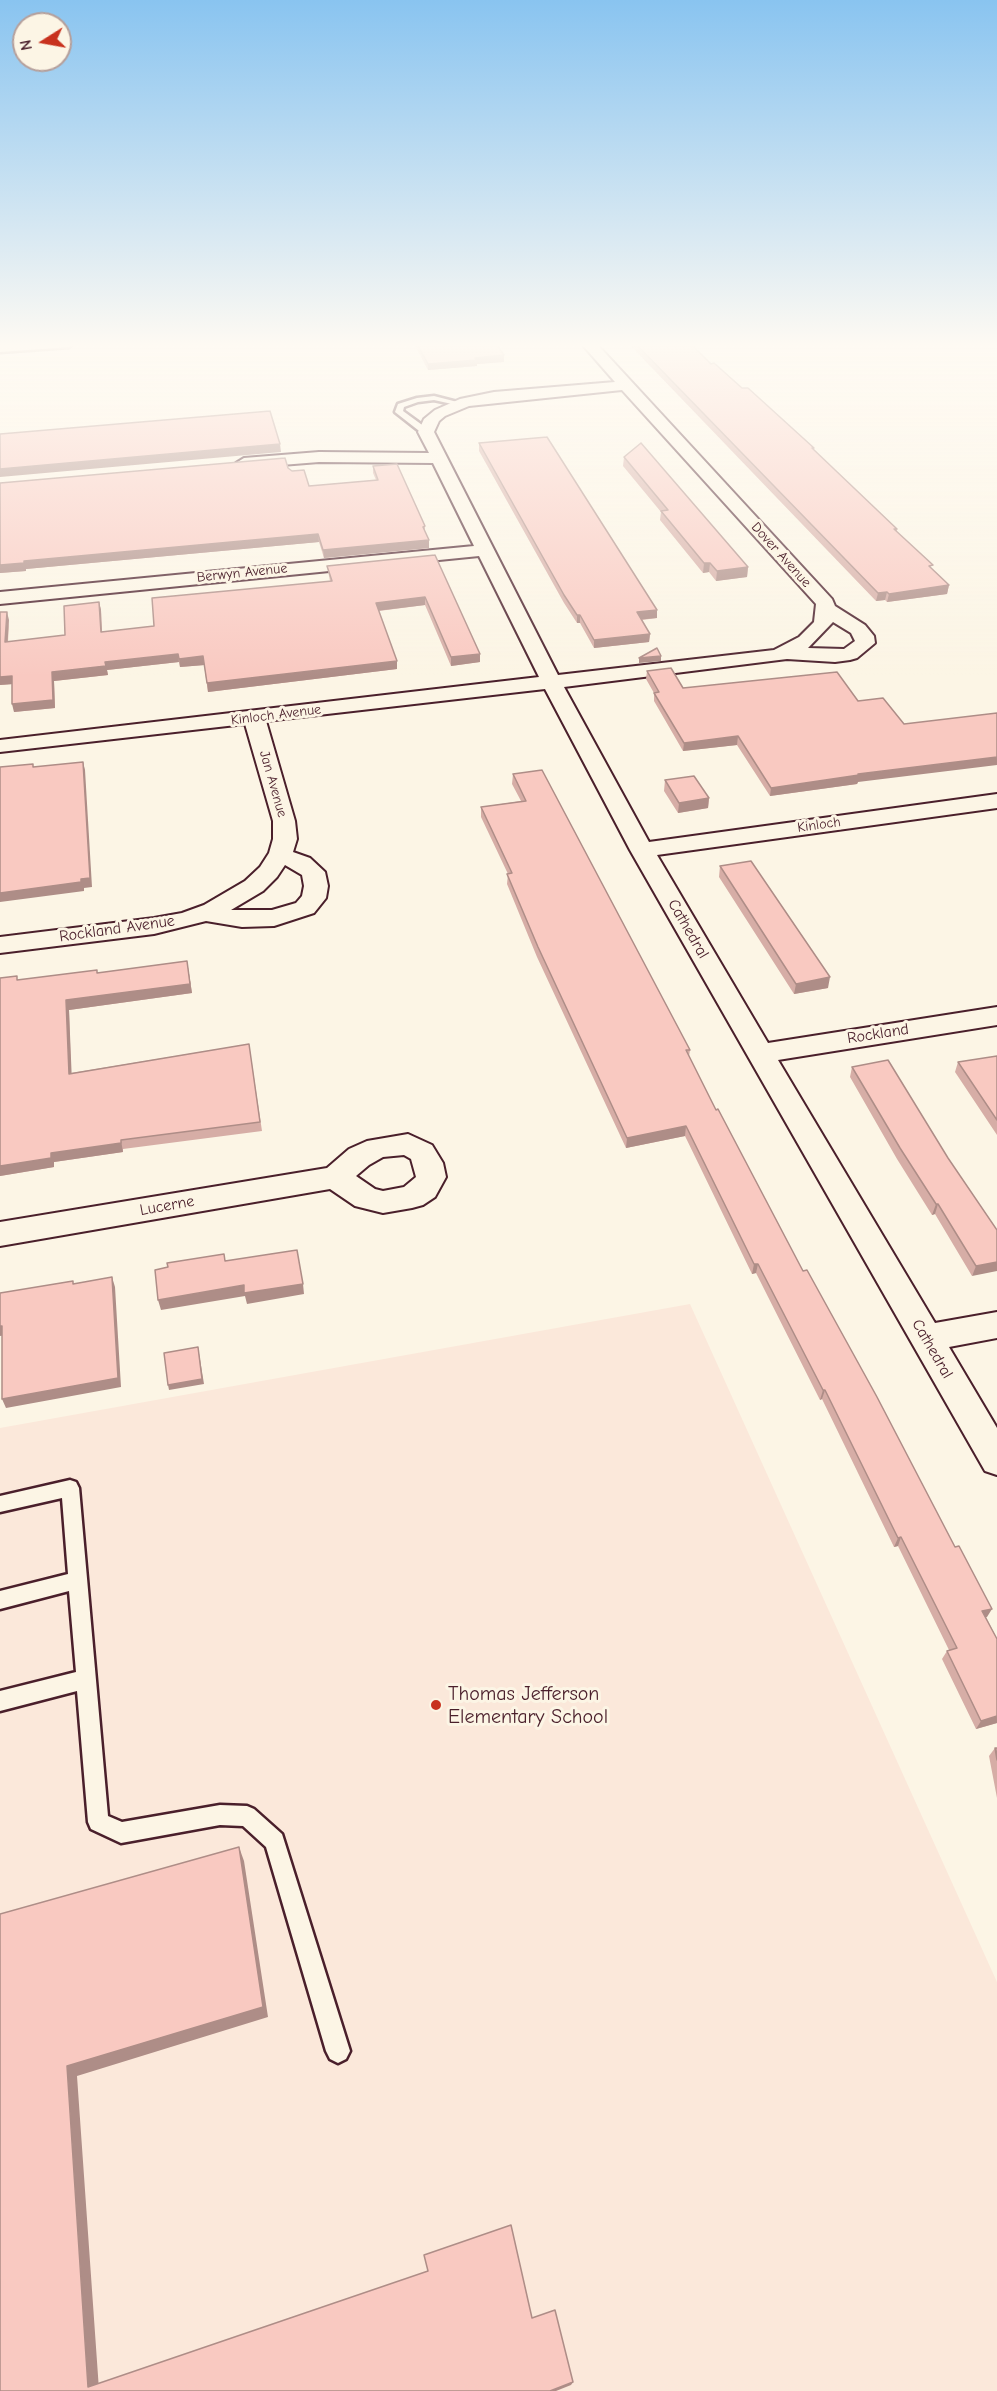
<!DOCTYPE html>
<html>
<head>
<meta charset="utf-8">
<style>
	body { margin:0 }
	#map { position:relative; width:997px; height:2391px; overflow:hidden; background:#fcf5e5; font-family:"Comic Neue",sans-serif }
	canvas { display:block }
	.north { position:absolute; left:12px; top:12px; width:60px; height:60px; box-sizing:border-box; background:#fcf5e5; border:2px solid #b59f9b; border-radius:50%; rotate:259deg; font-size:16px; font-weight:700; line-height:24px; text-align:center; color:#4a1f2b }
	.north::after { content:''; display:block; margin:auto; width:21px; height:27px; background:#c8321e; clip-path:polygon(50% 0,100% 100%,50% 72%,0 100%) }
</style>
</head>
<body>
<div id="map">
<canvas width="997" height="2391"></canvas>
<div class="north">N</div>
</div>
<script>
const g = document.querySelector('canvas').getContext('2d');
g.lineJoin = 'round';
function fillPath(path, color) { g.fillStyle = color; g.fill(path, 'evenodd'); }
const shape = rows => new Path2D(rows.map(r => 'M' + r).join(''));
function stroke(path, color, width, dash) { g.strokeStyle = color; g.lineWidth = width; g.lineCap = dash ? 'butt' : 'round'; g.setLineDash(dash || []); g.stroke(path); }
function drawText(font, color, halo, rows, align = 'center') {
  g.font = font + ' "Comic Neue",sans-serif'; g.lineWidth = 6; g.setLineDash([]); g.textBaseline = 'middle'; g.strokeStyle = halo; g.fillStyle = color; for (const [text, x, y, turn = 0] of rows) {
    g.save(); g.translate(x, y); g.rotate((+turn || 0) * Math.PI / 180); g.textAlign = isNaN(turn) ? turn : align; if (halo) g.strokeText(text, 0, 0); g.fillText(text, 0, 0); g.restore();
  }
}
fillPath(shape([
	[690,1304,997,1982,997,2391,0,2391,0,1428]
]), '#fbe8da');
const lane = shape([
	[434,396,465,404,461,406,434,400,418,402,404,407,403,411,429,430,429,434,423,434,395,412,398,404,417,398,434,396],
	[70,1480,76,1482,79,1488,108,1816,122,1822,220,1805,247,1806,254,1809,282,1834,350,2051,346,2059,338,2063,330,2059,326,2051,266,1847,243,1826,220,1825,121,1843,91,1829,88,1822,77,1691,0,1711,0,1691,76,1672,69,1591,0,1609,0,1591,68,1574,62,1498,0,1512,0,1496,70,1480]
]);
const street = shape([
	[580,342,595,342,832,599,835,606,865,625,874,636,875,643,857,658,850,660,835,662,787,659,564,687,649,842,997,794,997,808,657,855,768,1043,997,1007,997,1025,778,1060,935,1323,997,1312,997,1338,949,1347,997,1428,997,1475,985,1471,630,850,545,689,266,721,295,821,297,839,293,852,310,858,325,872,328,886,326,898,314,913,274,926,242,927,206,921,154,934,0,953,0,937,154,918,182,913,204,905,245,881,260,867,269,853,273,839,273,821,245,724,0,752,0,740,539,677,479,556,0,604,0,592,474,546,433,463,319,462,244,468,236,463,244,458,319,452,429,453,418,432,424,419,435,410,460,399,494,392,615,382,580,342],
	[622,390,816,604,814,622,799,637,774,650,558,675,434,432,439,421,445,416,469,406,622,390],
	[833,622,851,633,855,641,844,649,808,648,833,622],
	[285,865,302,875,304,886,302,896,296,903,272,910,231,910,263,891,277,877,285,865],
	[408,1134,432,1145,443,1163,446,1177,435,1197,423,1205,412,1208,383,1213,355,1206,330,1189,0,1246,0,1222,327,1168,349,1149,367,1141,408,1134],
	[404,1155,411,1159,416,1177,404,1187,383,1191,375,1189,356,1176,369,1165,383,1157,404,1155]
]);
const secondary = shape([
	[0,342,77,342,69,347,0,352,0,342]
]);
stroke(lane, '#4a1f2b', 5);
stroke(street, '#4a1f2b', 4);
stroke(secondary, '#4a1f2b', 5);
fillPath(lane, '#fcf5e5');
fillPath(street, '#fcf5e5');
fillPath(secondary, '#fcf5e5');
fillPath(shape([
	[413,342,495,342,504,362,477,364,477,366,428,370],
	[627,342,689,342,711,364,742,388,814,450,897,529,897,532,932,569,949,585,947,594,887,602,885,600,876,601],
	[479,443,657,618,642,620,650,634,649,642,594,648,580,623,577,623,564,603,479,451],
	[624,457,748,567,747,577,716,581,709,572,703,573,660,520,661,512,623,466],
	[373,466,425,526,425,532,429,540,429,548,324,558,319,542,26,569,26,571,0,573,0,483,288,468,309,486,376,480,373,473],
	[435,555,480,662,451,666,425,605,379,611,397,661,397,669,208,692,204,665,180,667,179,662,107,670,108,675,54,681,55,708,14,712,12,684,0,685,9,620,8,642,65,635,99,602,101,610,102,632,154,626,330,581,327,566],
	[647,671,683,688,858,782,857,784,770,796,737,745,683,751,654,701,654,693,646,679],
	[513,774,690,1050,689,1056,716,1110,803,1271,987,1617,986,1617,997,1639,997,1723,976,1729,942,1659,947,1651,949,1650,898,1546,894,1547,822,1399,820,1400,756,1273,752,1274,685,1136,626,1148,537,957,507,884,508,874,481,817,481,807,521,801,512,784],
	[665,780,709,798,708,808,678,813,664,791],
	[720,866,828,988,794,994,719,877],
	[187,961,192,993,69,1010,71,1073,249,1044,262,1131,123,1149,123,1152,54,1162,54,1167,0,1176,0,978,18,980,97,973],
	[997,1056,997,1135,955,1072,958,1062],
	[852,1067,948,1158,997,1230,972,1276,935,1214,932,1215,897,1159,850,1077],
	[995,1748,997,1748,997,1798,989,1756]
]), '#d6ada6');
fillPath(shape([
	[504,355,504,362,477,364,477,366,428,370,428,364,475,358],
	[280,444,281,452,0,477,0,469],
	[318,534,319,542,26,569,26,571,0,573,0,565,24,561],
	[429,540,429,548,324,558,323,550],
	[704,563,710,563,709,572,703,573],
	[748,567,747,577,716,581,717,571],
	[949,585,947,594,887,602,889,594],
	[887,592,885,600,876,601,878,593],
	[425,597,425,605,376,611,376,603],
	[99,602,101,610,102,640,101,632],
	[657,610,657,618,636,620,637,612],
	[7,612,9,620,7,650,5,642],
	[577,615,580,615,580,623,577,623],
	[650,634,649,642,594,648,594,640],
	[178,654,179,662,107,670,108,675,54,681,55,708,14,712,12,704,52,672,105,662],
	[480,654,480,662,451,666,451,657],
	[203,656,205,665,180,667,179,659],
	[661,656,661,661,639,663,639,658],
	[397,661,397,669,208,692,207,683],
	[12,676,14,684,0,685,0,677],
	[738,736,737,745,683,751,684,743],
	[997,757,997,765,858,782,857,784,770,796,771,788,858,774],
	[83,762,85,770,92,887,84,888,84,891,0,902,0,893],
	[709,798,708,808,678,813,679,803],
	[187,961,192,993,69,1010,72,1083,69,1074,66,1000],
	[830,977,828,988,794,994,796,984],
	[686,1126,685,1136,626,1148,627,1138],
	[121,1140,123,1152,54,1162,54,1167,0,1176,0,1166,51,1153],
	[936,1204,938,1204,935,1214,932,1215],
	[997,1262,997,1271,972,1276,976,1266],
	[754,1264,758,1264,756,1273,752,1274],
	[112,1277,115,1287,121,1387,6,1408,2,1399],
	[303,1284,304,1294,247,1304,245,1296,161,1310,158,1300,244,1285],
	[0,1326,2,1326,6,1335,0,1336],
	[198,1347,204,1384,169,1390,168,1385],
	[823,1390,825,1390,822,1399,820,1400],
	[901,1537,898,1546,894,1547,898,1538],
	[992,1609,987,1617,978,1619,982,1611],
	[997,1716,997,1723,976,1729,981,1721],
	[239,1847,244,1861,268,2017,77,2076,99,2390,88,2387,67,2066],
	[573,2382,571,2385,556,2391,550,2391]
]), '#ae8d87');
const building = shape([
	[416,342,495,342,504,355,475,358,477,360,428,364,416,342],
	[634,342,689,342,711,364,714,363,742,388,748,388,814,448,812,448,897,529,894,529,933,565,929,566,949,585,889,594,887,592,878,593,634,342],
	[270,411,280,444,0,469,0,434,270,411],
	[547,437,657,610,637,612,650,634,594,640,580,615,577,615,564,595,479,443,547,437],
	[641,443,748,567,717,571,710,563,704,563,661,511,668,510,624,457,641,443],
	[285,458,288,468,292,471,304,470,309,486,378,480,373,466,397,464,425,526,423,527,429,540,323,550,318,534,24,561,24,563,0,565,0,483,285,458],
	[435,555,480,654,451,657,425,597,376,603,397,661,207,683,203,656,179,659,178,654,105,662,106,666,52,672,53,700,12,704,12,676,0,677,0,612,7,612,5,642,65,635,64,606,99,602,101,632,154,626,152,598,332,581,327,566,435,555],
	[657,648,661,656,639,658,657,648],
	[671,668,683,688,837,672,858,701,883,698,904,724,997,713,997,757,858,774,859,775,771,788,738,736,684,743,654,693,659,692,647,671,671,668],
	[83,762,90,878,81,879,81,882,0,893,0,767,33,764,33,767,83,762],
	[542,770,690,1050,686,1050,716,1110,718,1109,803,1271,807,1270,877,1397,955,1547,959,1546,992,1609,982,1611,997,1639,997,1716,981,1721,947,1651,957,1648,901,1537,898,1538,825,1390,823,1390,758,1264,754,1264,686,1126,627,1138,538,947,507,874,512,873,481,807,526,801,513,774,542,770],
	[694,776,709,798,679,803,665,780,694,776],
	[751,861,830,977,796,984,720,866,751,861],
	[187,961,190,984,66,1000,69,1074,249,1044,260,1122,121,1140,121,1143,51,1153,51,1158,0,1166,0,978,17,976,17,980,97,970,97,973,187,961],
	[997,1056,997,1120,958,1062,997,1056],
	[888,1060,948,1158,997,1230,997,1262,976,1266,938,1204,936,1204,900,1148,852,1067,888,1060],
	[297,1250,303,1284,244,1293,244,1285,158,1300,155,1270,168,1267,167,1263,224,1254,225,1261,297,1250],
	[112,1277,118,1378,2,1399,2,1326,0,1326,0,1293,73,1281,73,1284,112,1277],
	[198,1347,202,1379,168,1385,164,1353,198,1347],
	[995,1748,997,1748,997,1760,995,1748],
	[239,1847,263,2007,67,2066,88,2387,428,2271,424,2255,511,2225,532,2318,555,2310,573,2382,550,2391,0,2391,0,1914,239,1847]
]);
fillPath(building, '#f9c9c1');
stroke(building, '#ae8d87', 1.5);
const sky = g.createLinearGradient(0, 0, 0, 677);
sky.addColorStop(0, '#89c4f0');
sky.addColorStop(0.51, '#fefaf3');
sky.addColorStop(1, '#fefaf300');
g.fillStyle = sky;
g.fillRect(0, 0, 997, 677);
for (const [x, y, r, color] of [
	[436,1705,6,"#c8321e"]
]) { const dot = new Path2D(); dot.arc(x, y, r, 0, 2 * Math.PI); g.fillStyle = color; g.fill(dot); stroke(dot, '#fcf5e5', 2); }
drawText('14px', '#4a1f2b', '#fcf5e5', [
	["Dover Avenue",781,555,48],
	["Berwyn Avenue",242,573,-6],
	["Kinloch Avenue",276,715,-7],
	["Jan Avenue",273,784,74],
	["Kinloch",819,825,-8]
]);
drawText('16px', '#4a1f2b', '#fcf5e5', [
	["Rockland Avenue",117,929,-8],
	["Cathedral",688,929,60],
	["Rockland",878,1034,-9],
	["Lucerne",167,1206,-10],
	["Cathedral",932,1349,60]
]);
drawText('20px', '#4a1f2b', '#fcf5e5', [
	["Thomas Jefferson",448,1694],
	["Elementary School",448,1717]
], 'left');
</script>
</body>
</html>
